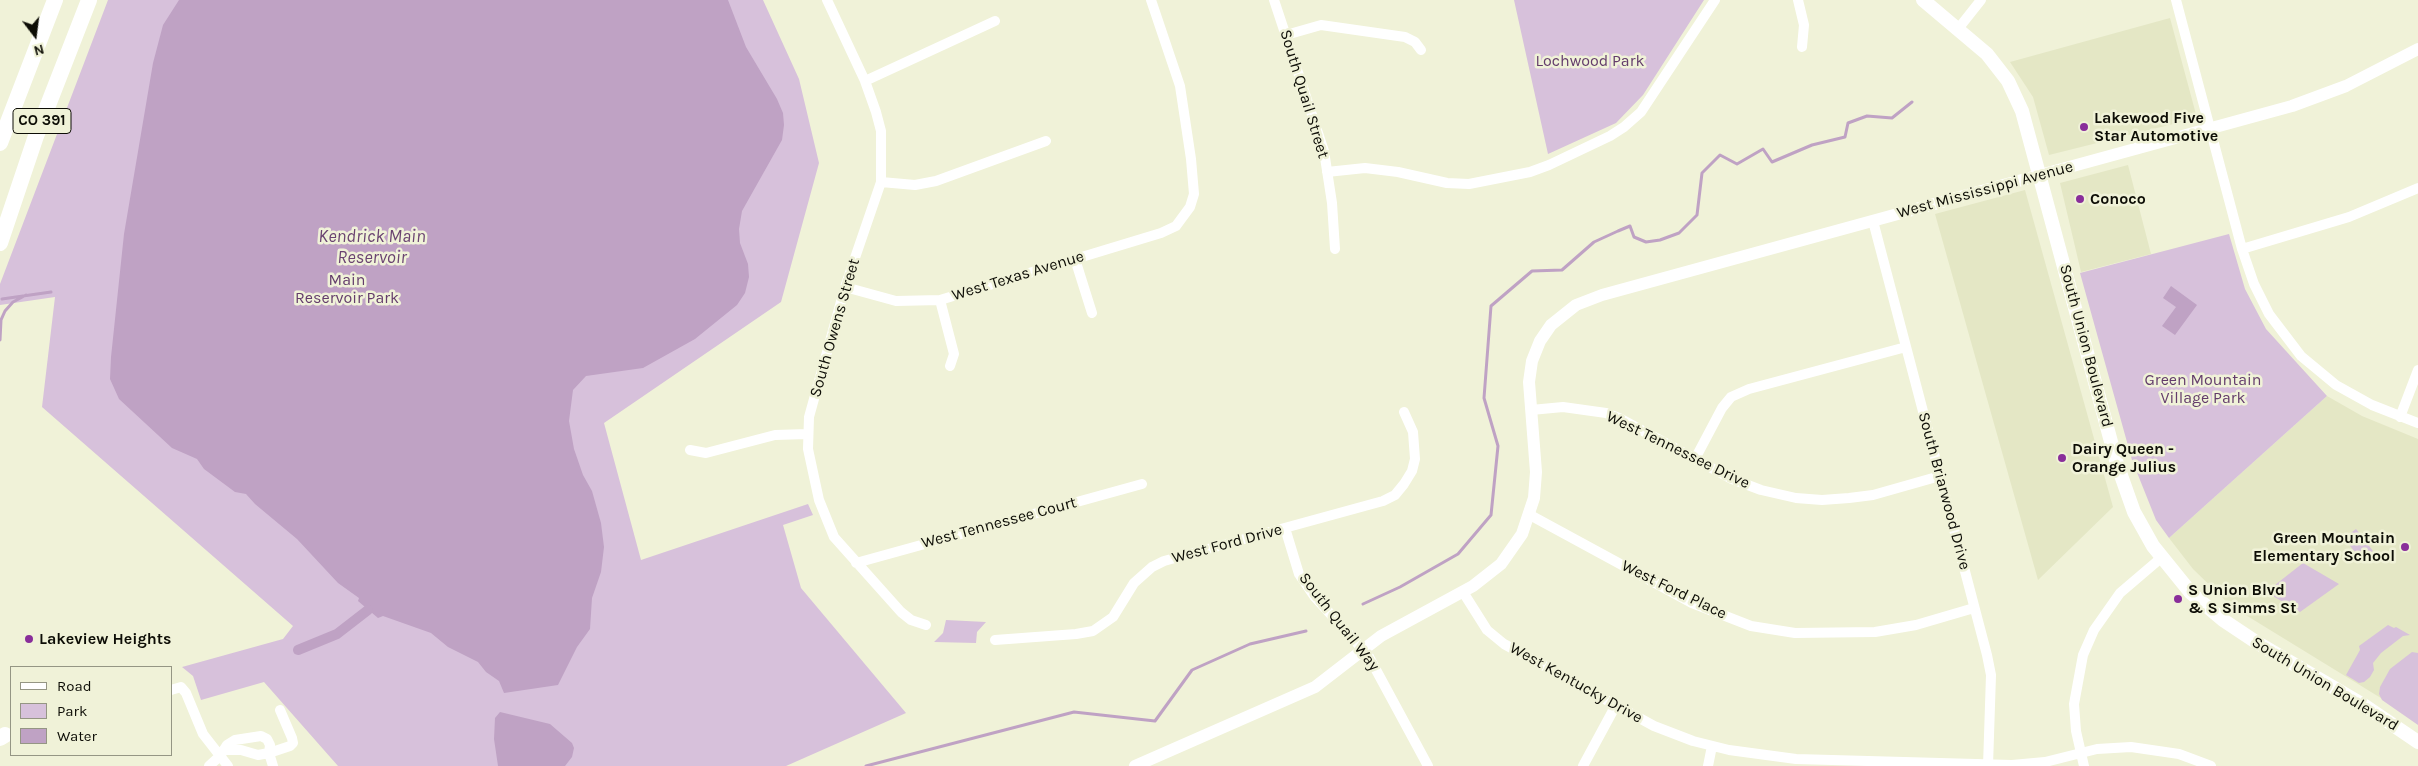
<!DOCTYPE html>
<html>
<head>
<meta charset="utf-8">
<style>
	body { margin:0 }
	#map { position:relative; width:2418px; height:766px; overflow:hidden; background:#f0f2d8; font-family:Karla,sans-serif }
	canvas { display:block }
	.legend { position:absolute; left:10px; top:666px; width:162px; height:90px; box-sizing:border-box; background:#f0f2d8; border:1px solid #959684; margin:0; padding:6px 9px; list-style:none; font-size:15px; color:#0d0d06 }
	.legend li { display:flex; align-items:center; gap:10px; height:25px }
	.legend b { width:25px; border:1px solid #959684 }
	.north { position:absolute; left:10px; top:10px; width:50px; height:50px; -webkit-text-stroke:4px #f0f2d8; paint-order:stroke; rotate:165deg; font-size:14px; font-weight:700; line-height:20px; text-align:center; color:#0d0d06 }
	.north::after { content:''; display:block; margin:auto; width:18px; height:22px; background:#0d0d06; clip-path:polygon(50% 0,100% 100%,50% 72%,0 100%) }
</style>
</head>
<body>
<div id="map">
<canvas width="2418" height="766"></canvas>
<ul class="legend">
<li><b style="height:6px;background:#fff"></b>Road</li>
<li><b style="height:14px;background:#d7c1db"></b>Park</li>
<li><b style="height:14px;background:#bfa2c4"></b>Water</li>
</ul>
<div class="north">N</div>
</div>
<script>
const g = document.querySelector('canvas').getContext('2d');
g.lineJoin = 'round';
function fillPath(path, color) { g.fillStyle = color; g.fill(path, 'evenodd'); }
const shape = rows => new Path2D(rows.map(r => 'M' + r).join(''));
function stroke(path, color, width, dash) { g.strokeStyle = color; g.lineWidth = width; g.lineCap = dash ? 'butt' : 'round'; g.setLineDash(dash || []); g.stroke(path); }
function drawText(font, color, halo, rows, align = 'center') {
  g.font = font + ' Karla,sans-serif'; g.lineWidth = 5; g.setLineDash([]); g.textBaseline = 'middle'; g.strokeStyle = halo; g.fillStyle = color; for (const [text, x, y, turn = 0] of rows) {
    g.save(); g.translate(x, y); g.rotate((+turn || 0) * Math.PI / 180); g.textAlign = isNaN(turn) ? turn : align; if (halo) g.strokeText(text, 0, 0); g.fillText(text, 0, 0); g.restore();
  }
}
fillPath(shape([
	[2170,18,2197,118,2049,155,2033,97,2010,62],
	[2128,165,2151,254,2081,272,2060,183],
	[2025,190,2113,507,2038,580,1935,214],
	[2327,396,2362,416,2418,439,2418,723,2389,703,2231,606,2193,569,2169,538]
]), '#e4e7c5');
fillPath(shape([
	[108,0,763,0,799,79,819,163,781,302,604,423,641,560,808,504,813,515,783,525,801,588,906,713,786,766,338,766,264,682,201,700,193,676,182,667,283,639,293,626,42,407,55,297,0,305,0,284],
	[1514,0,1704,0,1643,95,1616,123,1548,154],
	[2229,234,2245,289,2266,329,2327,396,2169,538,2156,520,2132,460,2080,273],
	[2356,529,2373,551,2361,560,2344,538],
	[2303,563,2339,584,2300,612,2266,592],
	[946,620,986,622,977,632,976,643,934,642,943,633],
	[2388,625,2394,628,2396,627,2410,635,2403,636,2381,653,2373,663,2374,670,2370,677,2364,682,2359,683,2346,675,2360,650,2359,646],
	[2412,652,2418,653,2418,725,2382,700,2379,694,2380,687,2390,669]
]), '#d7c1db');
fillPath(shape([
	[179,0,728,0,746,47,777,99,783,113,784,125,782,140,742,211,739,229,740,243,748,264,749,277,745,293,737,305,695,339,643,368,586,376,573,390,569,421,574,449,583,475,592,491,601,523,604,547,601,572,592,598,590,629,577,647,558,685,504,693,499,681,486,672,478,662,448,647,431,633,383,616,378,618,358,601,359,598,338,583,297,539,255,504,246,494,235,492,204,469,197,459,172,448,119,399,110,379,111,357,124,234,153,63,163,25],
	[2171,286,2197,305,2175,335,2162,326,2176,307,2163,298],
	[500,712,550,724,572,743,574,748,572,757,565,766,498,766,494,739,495,718]
]), '#bfa2c4');
stroke(shape([
	[2,299,51,292],
	[0,340,1,320,5,311,13,302,26,295],
	[1363,604,1400,587,1458,554,1491,515,1498,446,1484,398,1491,306,1532,271,1562,270,1594,242,1618,231,1630,226,1634,237,1646,242,1660,240,1679,233,1697,215,1702,173,1720,155,1737,164,1763,149,1772,162,1812,145,1845,137,1848,123,1867,116,1892,118,1912,102],
	[866,766,1074,712,1155,721,1192,670,1250,644,1306,631]
]), '#bfa2c4', 3);
stroke(shape([
	[298,650,337,634,368,610]
]), '#bfa2c4', 10);
stroke(shape([
	[827,0,865,81,876,112,881,131,881,182,845,287,809,417,808,449,819,500,834,537,901,612,911,620,926,625],
	[1274,0,1324,151,1332,203,1335,249],
	[1798,0,1804,25,1802,47],
	[2176,0,2242,249,2254,284,2269,314,2301,356,2336,385,2372,405,2418,423],
	[1958,29,1981,0],
	[1286,35,1321,25,1405,37,1415,42,1421,50],
	[865,81,995,21],
	[1327,172,1365,168,1398,172,1447,183,1469,184,1530,172,1549,165,1610,136,1624,127,1641,112,1715,0],
	[881,182,915,185,936,181,1046,141],
	[1873,221,1987,655,1991,675,1988,766],
	[2242,249,2349,217,2418,188],
	[1075,259,1092,313],
	[845,287,896,301,940,300,1161,233,1176,226,1190,207,1194,194,1191,159,1180,86,1151,0],
	[940,300,954,354,950,366],
	[1531,410,1563,407,1606,413,1619,418,1732,479,1761,490,1796,498,1822,500,1849,498,1873,495,1940,476],
	[2400,417,2418,370],
	[690,450,706,453,775,435,807,434],
	[1695,459,1722,408,1731,397,1749,389,1906,347],
	[1530,515,1692,603,1751,626,1795,633,1875,632,1916,625,1974,608],
	[1285,528,1299,574,1314,596,1368,655,1428,766],
	[856,563,1142,484],
	[1463,592,1487,630,1504,644,1654,726,1693,741,1729,750,1796,759,2012,765,2045,762,2097,749,2131,747,2179,754,2211,766],
	[995,640,1076,634,1093,631,1113,617,1134,583,1152,567,1164,561,1383,501,1395,495,1404,484,1412,471,1415,459,1413,432,1404,412],
	[171,690,181,687,186,693,203,734,228,766],
	[224,750,241,750,258,755,269,753,273,766],
	[209,766,220,756,227,745,235,740,261,736,267,739,270,745,269,753,290,746,293,743,292,738,280,710],
	[1583,766,1616,705],
	[1708,766,1712,746],
	[2084,766,2076,731,2074,704,2083,655,2094,630,2120,593,2161,558]
]), '#fff', 10);
stroke(shape([
	[1135,766,1315,687,1381,636,1473,586,1501,564,1522,534,1534,498,1536,472,1529,382,1532,361,1540,341,1551,325,1576,305,1602,295,2292,106,2346,86,2418,49]
]), '#fff', 12);
stroke(shape([
	[1923,0,1987,54,2008,81,2022,111,2117,464,2134,512,2153,546,2191,593,2223,620,2256,642,2365,706,2418,742]
]), '#fff', 14);
stroke(shape([
	[0,143,55,0],
	[0,243,36,136,89,0],
	[0,738,5,735]
]), '#fff', 16);
for (const [x, y, r, color] of [
	[2084,127,5,"#892e9a"],
	[2080,199,5,"#892e9a"],
	[2062,458,5,"#892e9a"],
	[2405,547,5,"#892e9a"],
	[2178,599,5,"#892e9a"],
	[29,639,5,"#892e9a"]
]) { const dot = new Path2D(); dot.arc(x, y, r, 0, 2 * Math.PI); g.fillStyle = color; g.fill(dot); stroke(dot, '#f0f2d8', 2); }
for (const [x, y, w] of [
	[42,121,58]
]) { const box = new Path2D(); box.roundRect(x - w / 2, y - 12.5, w, 25, 4); g.fillStyle = '#f0f2d8'; g.fill(box); stroke(box, '#0d0d06', 1); }
drawText('bold 15px', '#0d0d06', null, [
	["CO 391",42,121]
]);
drawText('16px', '#633c6b', '#f0f2d8', [
	["Lochwood Park",1590,61],
	["Main",347,280],
	["Reservoir Park",347,298],
	["Green Mountain",2203,380],
	["Village Park",2203,398]
]);
drawText('16px', '#0d0d06', '#f0f2d8', [
	["South Quail Street",1304,94,73],
	["West Mississippi Avenue",1985,190,-15],
	["West Texas Avenue",1018,276,-17],
	["South Owens Street",835,328,-74],
	["South Union Boulevard",2086,346,75],
	["West Tennessee Drive",1678,450,26],
	["South Briarwood Drive",1944,491,75],
	["West Tennessee Court",999,523,-15],
	["West Ford Drive",1227,544,-15],
	["West Ford Place",1674,590,26],
	["South Quail Way",1339,622,52],
	["West Kentucky Drive",1576,683,29],
	["South Union Boulevard",2325,684,31]
]);
drawText('bold 16px', '#0d0d06', '#f0f2d8', [
	["Lakewood Five",2094,118],
	["Star Automotive",2094,136],
	["Conoco",2090,199],
	["Dairy Queen -",2072,449],
	["Orange Julius",2072,467],
	["Green Mountain",2395,538,"right"],
	["Elementary School",2395,556,"right"],
	["S Union Blvd",2188,590],
	["& S Simms St",2188,608],
	["Lakeview Heights",39,639]
], 'left');
drawText('italic 18px', '#6a4371', '#f0f2d8', [
	["Kendrick Main",372,237],
	["Reservoir",372,258]
]);
</script>
</body>
</html>
